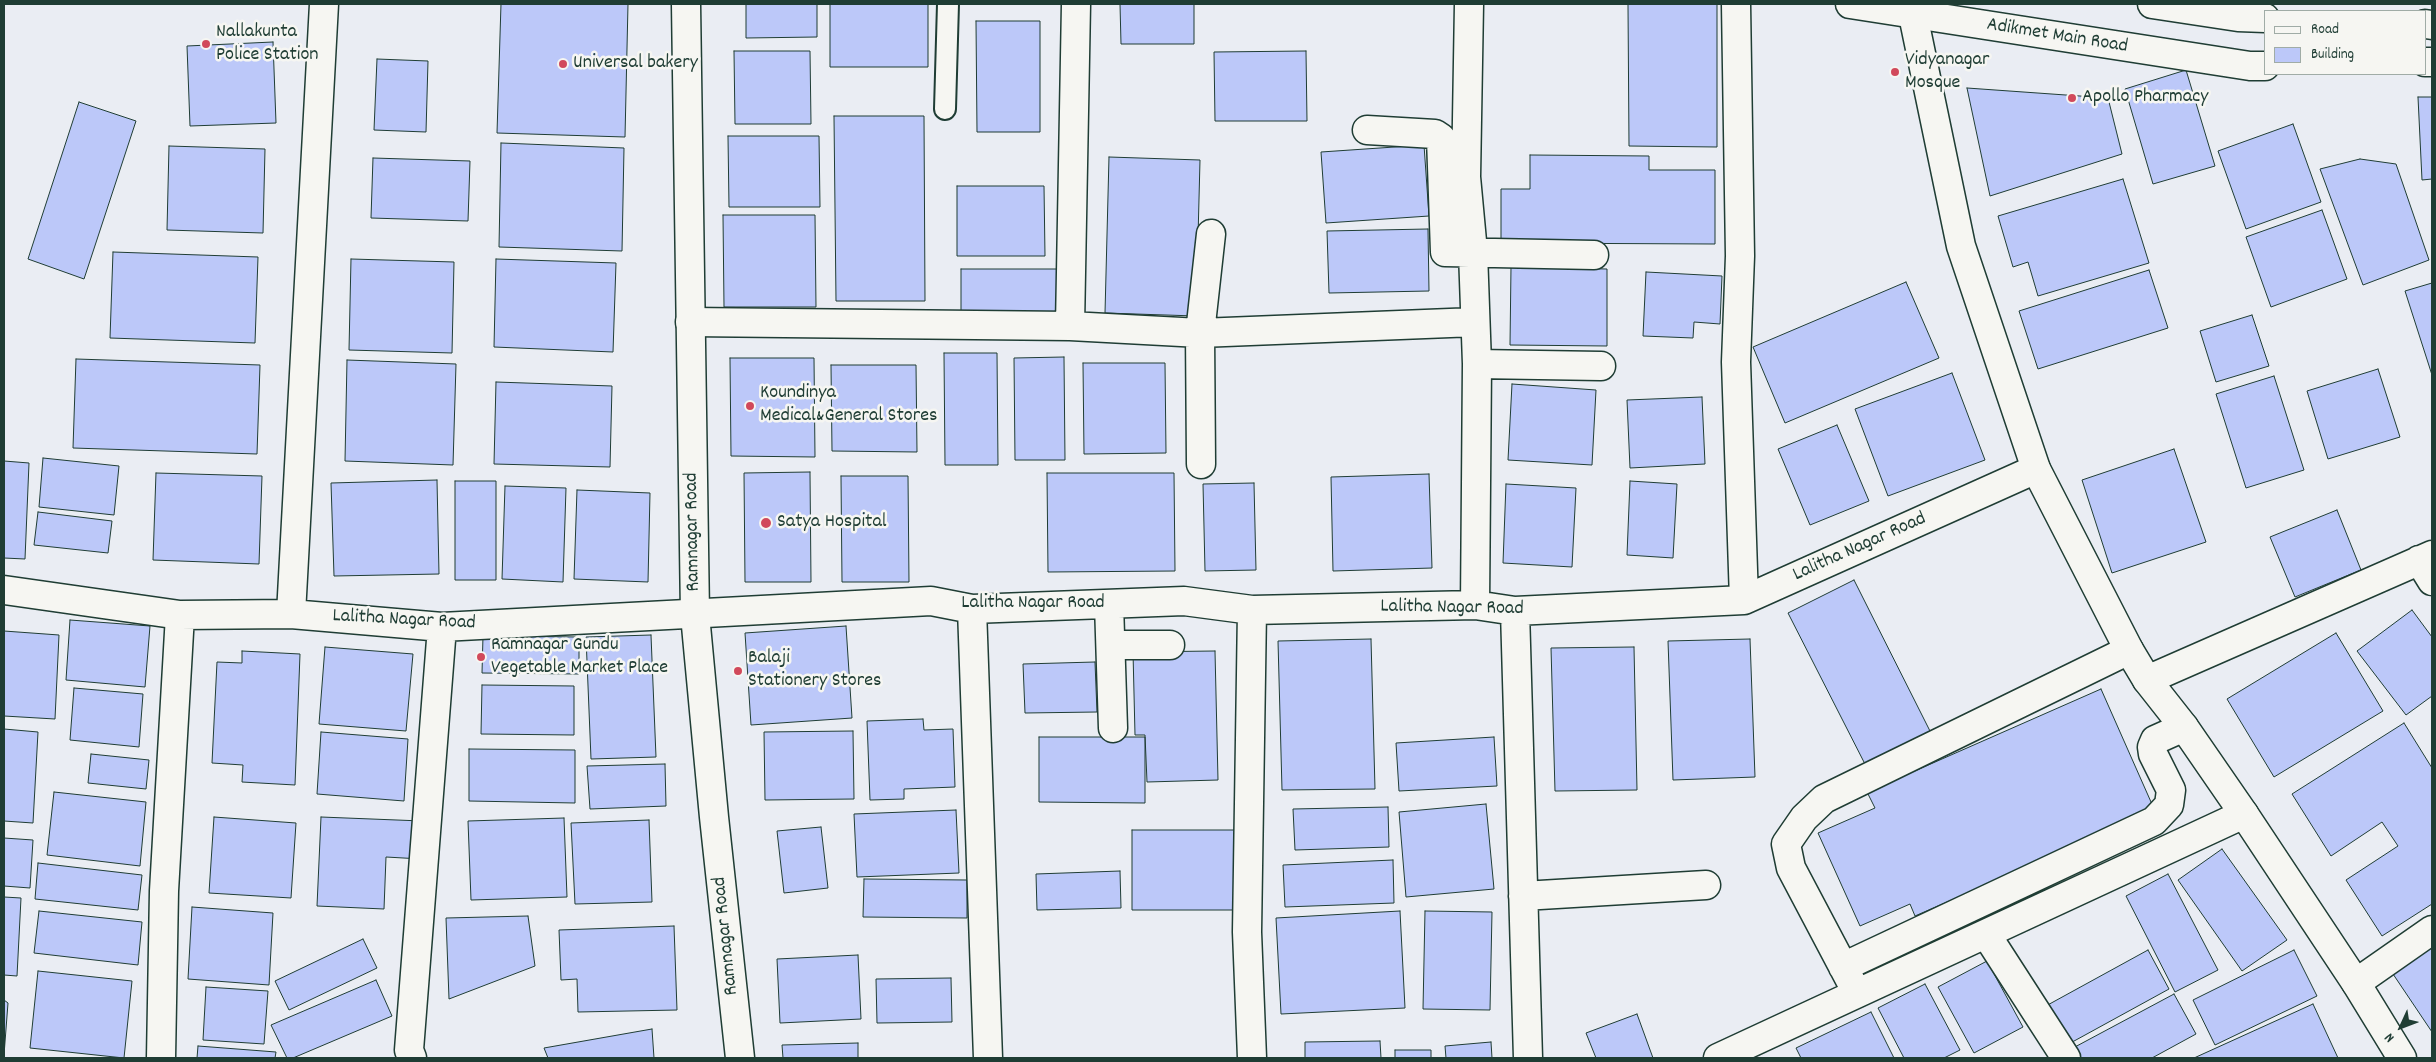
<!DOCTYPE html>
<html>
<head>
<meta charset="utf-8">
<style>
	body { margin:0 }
	#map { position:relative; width:2436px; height:1062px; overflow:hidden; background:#eaedf3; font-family:Dekko,sans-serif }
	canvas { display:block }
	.frame { position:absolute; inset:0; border:5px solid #1f3d34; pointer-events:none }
	.legend { position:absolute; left:2264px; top:10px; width:162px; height:65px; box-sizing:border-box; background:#f6f6f2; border:1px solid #a0aca6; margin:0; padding:6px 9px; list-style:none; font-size:15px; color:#1f3d34 }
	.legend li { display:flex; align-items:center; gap:10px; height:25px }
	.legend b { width:25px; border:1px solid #a0aca6 }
	.north { position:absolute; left:2376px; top:1002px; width:50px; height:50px; -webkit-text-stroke:4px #f6f6f2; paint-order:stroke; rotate:227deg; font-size:14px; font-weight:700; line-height:20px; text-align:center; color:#1f3d34 }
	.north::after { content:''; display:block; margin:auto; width:18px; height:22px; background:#1f3d34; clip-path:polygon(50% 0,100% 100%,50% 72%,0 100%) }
</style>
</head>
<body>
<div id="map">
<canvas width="2436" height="1062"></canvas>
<div class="frame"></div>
<ul class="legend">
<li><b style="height:6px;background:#f6f6f2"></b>Road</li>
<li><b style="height:14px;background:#bcc8f9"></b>Building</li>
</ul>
<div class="north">N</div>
</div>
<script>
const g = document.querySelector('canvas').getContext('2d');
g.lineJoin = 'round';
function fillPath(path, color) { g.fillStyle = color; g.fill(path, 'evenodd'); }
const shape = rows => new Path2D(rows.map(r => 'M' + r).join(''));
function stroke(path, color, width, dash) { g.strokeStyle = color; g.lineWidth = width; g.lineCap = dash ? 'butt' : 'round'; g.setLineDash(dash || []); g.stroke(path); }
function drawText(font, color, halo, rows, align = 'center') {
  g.font = font + ' Dekko,sans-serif'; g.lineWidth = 5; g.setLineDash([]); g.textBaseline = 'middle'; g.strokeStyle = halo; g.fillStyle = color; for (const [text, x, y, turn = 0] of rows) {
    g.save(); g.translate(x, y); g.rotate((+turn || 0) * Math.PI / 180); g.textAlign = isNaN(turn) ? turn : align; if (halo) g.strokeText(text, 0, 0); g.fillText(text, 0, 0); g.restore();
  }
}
const building = shape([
	[501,4,628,4,625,137,497,133,501,4],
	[746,4,817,4,817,37,746,38,746,4],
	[830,4,928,4,928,67,830,67,830,4],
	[1120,4,1194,4,1194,44,1121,44,1120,4],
	[1628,4,1717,4,1717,147,1629,146,1628,4],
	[976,21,1040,21,1040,132,977,132,976,21],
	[273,42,276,123,190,126,187,46,273,42],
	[734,51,810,51,811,124,735,124,734,51],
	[1306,51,1307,121,1215,121,1214,52,1306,51],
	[377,59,428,61,426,132,374,130,377,59],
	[2186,70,2215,166,2153,184,2125,89,2186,70],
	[1967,88,2108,98,2122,154,1990,196,1967,88],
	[2418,97,2432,97,2432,179,2422,180,2418,97],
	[79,102,136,121,84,279,28,259,79,102],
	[834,116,924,116,925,301,836,301,834,116],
	[2293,124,2321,202,2246,229,2218,151,2293,124],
	[728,136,819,136,820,207,729,207,728,136],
	[501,143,624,148,622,251,499,247,501,143],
	[1424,145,1429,216,1326,223,1321,152,1424,145],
	[169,146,265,149,263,233,167,230,169,146],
	[1530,155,1649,156,1649,170,1715,170,1715,244,1501,243,1501,189,1530,189,1530,155],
	[1109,157,1200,160,1196,316,1105,313,1109,157],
	[373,158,470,161,468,221,371,218,373,158],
	[2360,159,2396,164,2429,260,2363,285,2320,169,2360,159],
	[2123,179,2149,263,2038,296,2028,262,2013,267,1998,216,2123,179],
	[957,186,1044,186,1045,256,957,256,957,186],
	[2322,210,2347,279,2271,307,2246,237,2322,210],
	[723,215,815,215,816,307,724,307,723,215],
	[1428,229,1429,291,1329,293,1327,231,1428,229],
	[113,252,258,257,255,343,110,338,113,252],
	[351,259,454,262,452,353,349,350,351,259],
	[496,259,616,263,613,352,494,347,496,259],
	[1511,267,1607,269,1607,346,1510,345,1511,267],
	[961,269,1057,269,1058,317,961,317,961,269],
	[2149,270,2168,328,2038,369,2019,311,2149,270],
	[1646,272,1722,276,1720,324,1694,322,1693,338,1643,336,1646,272],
	[1906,282,1939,358,1785,423,1753,347,1906,282],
	[2432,283,2432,375,2405,291,2432,283],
	[2252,315,2269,366,2216,382,2200,331,2252,315],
	[944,353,997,353,998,465,945,465,944,353],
	[1064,357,1065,460,1015,460,1014,358,1064,357],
	[730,358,814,358,815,457,731,456,730,358],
	[76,359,260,365,257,454,73,448,76,359],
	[347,360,456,364,453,465,345,461,347,360],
	[1083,363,1165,363,1166,453,1084,454,1083,363],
	[831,365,916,365,917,452,832,451,831,365],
	[2378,369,2400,437,2328,459,2307,391,2378,369],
	[1952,373,1985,460,1888,496,1855,409,1952,373],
	[2274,376,2304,470,2246,488,2216,394,2274,376],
	[496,382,612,386,610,467,494,464,496,382],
	[1512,384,1596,390,1592,465,1508,460,1512,384],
	[1702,397,1705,464,1630,468,1627,400,1702,397],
	[1837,425,1869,501,1810,525,1778,449,1837,425],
	[2174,449,2206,542,2112,573,2082,480,2174,449],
	[43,458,119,466,114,515,39,507,43,458],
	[4,461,29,463,25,559,4,558,4,461],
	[810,472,811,582,745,582,744,473,810,472],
	[156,473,262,476,259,564,153,560,156,473],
	[1047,473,1174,473,1175,571,1048,572,1047,473],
	[1429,474,1432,568,1333,571,1331,477,1429,474],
	[841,476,908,476,909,582,842,582,841,476],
	[437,480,439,574,334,576,331,483,437,480],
	[455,481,496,481,496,580,455,580,455,481],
	[1630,481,1677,484,1673,558,1627,555,1630,481],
	[1254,483,1256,570,1205,571,1203,484,1254,483],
	[1506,484,1576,488,1572,567,1503,563,1506,484],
	[505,486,566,488,563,582,502,579,505,486],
	[577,490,650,493,648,582,574,579,577,490],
	[2337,510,2361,570,2295,597,2270,537,2337,510],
	[38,512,112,521,108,553,34,545,38,512],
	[1854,580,1932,735,1867,768,1788,613,1854,580],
	[2412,610,2432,637,2432,696,2406,715,2357,651,2412,610],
	[70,620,150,626,145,687,66,680,70,620],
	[846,626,852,718,751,725,745,633,846,626],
	[4,631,59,635,55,719,4,716,4,631],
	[2336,633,2383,711,2274,777,2227,699,2336,633],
	[651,635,656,757,591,759,586,637,651,635],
	[483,636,579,637,579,674,482,673,483,636],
	[1371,639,1375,789,1282,790,1278,641,1371,639],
	[1750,639,1755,777,1673,780,1668,641,1750,639],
	[325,647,413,654,406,731,319,724,325,647],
	[1634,647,1637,790,1555,791,1551,648,1634,647],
	[242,651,300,654,295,785,242,782,243,765,212,763,217,662,242,663,242,651],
	[1215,651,1218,780,1147,782,1145,735,1135,735,1133,652,1215,651],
	[1095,662,1097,712,1025,713,1023,664,1095,662],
	[482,685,574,686,574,735,481,734,482,685],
	[74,688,143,694,139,747,70,740,74,688],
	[2101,689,2155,811,1915,916,1910,904,1860,926,1818,833,1875,808,1867,792,2101,689],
	[923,719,924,730,953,729,955,787,904,789,904,799,870,800,867,721,923,719],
	[2404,723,2432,768,2432,904,2382,936,2346,880,2398,846,2382,822,2331,856,2292,794,2404,723],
	[4,729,38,732,33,823,4,821,4,729],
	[853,731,854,799,765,800,764,732,853,731],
	[321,732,408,739,404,801,317,794,321,732],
	[1039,737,1145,737,1145,803,1039,802,1039,737],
	[1494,737,1497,786,1399,791,1396,743,1494,737],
	[469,749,575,750,575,803,469,801,469,749],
	[91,754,149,760,146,789,88,783,91,754],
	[665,764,666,806,590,809,587,766,665,764],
	[54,792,146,802,140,866,47,855,54,792],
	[1486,804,1494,889,1406,897,1399,812,1486,804],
	[1388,807,1389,847,1295,850,1293,809,1388,807],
	[956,810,959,873,857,877,854,814,956,810],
	[214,817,296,823,291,898,209,893,214,817],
	[321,817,422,821,421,859,386,857,384,909,317,906,321,817],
	[564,818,567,897,471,900,468,821,564,818],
	[649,820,652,902,575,904,571,823,649,820],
	[821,827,828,888,784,893,777,831,821,827],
	[1132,830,1235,830,1235,910,1132,910,1132,830],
	[4,838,33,840,30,888,4,886,4,838],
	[2222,849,2287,940,2242,971,2178,880,2222,849],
	[1393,860,1394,903,1285,907,1283,865,1393,860],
	[38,863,142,875,138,910,35,899,38,863],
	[1120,871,1121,908,1037,910,1036,874,1120,871],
	[2168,874,2218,970,2175,992,2126,896,2168,874],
	[864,879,967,880,967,918,863,917,864,879],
	[4,897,21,898,17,976,4,975,4,897],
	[192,907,273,913,269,985,188,979,192,907],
	[39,911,142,922,138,965,34,953,39,911],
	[1400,911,1405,1008,1281,1014,1276,918,1400,911],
	[1425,911,1492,912,1490,1010,1423,1009,1425,911],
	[528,916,535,966,449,999,446,918,528,916],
	[674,926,677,1010,578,1012,577,979,561,980,559,930,674,926],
	[363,939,377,968,289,1010,275,981,363,939],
	[2432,947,2432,1032,2393,974,2432,947],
	[2148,950,2169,989,2065,1046,2044,1007,2148,950],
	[2294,950,2317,996,2215,1045,2193,1000,2294,950],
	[858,955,861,1019,780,1023,777,959,858,955],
	[1987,961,2023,1027,1974,1053,1938,987,1987,961],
	[38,971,132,981,124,1058,30,1048,38,971],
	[951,978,952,1022,877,1023,876,979,951,978],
	[376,980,392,1016,293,1058,287,1058,271,1025,376,980],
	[1925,984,1960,1050,1944,1058,1904,1058,1878,1008,1925,984],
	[206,987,268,991,264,1044,203,1040,206,987],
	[2174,994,2196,1034,2152,1058,2078,1058,2073,1048,2174,994],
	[4,1000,8,1003,4,1055,4,1000],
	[2313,1004,2338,1058,2194,1058,2313,1004],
	[1871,1012,1894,1058,1801,1058,1796,1048,1871,1012],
	[1637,1014,1653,1058,1596,1058,1586,1033,1637,1014],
	[652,1029,654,1058,548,1058,544,1048,652,1029],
	[1380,1041,1381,1058,1305,1058,1305,1042,1380,1041],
	[1491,1042,1492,1058,1446,1058,1445,1046,1491,1042],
	[858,1043,858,1058,783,1058,782,1045,858,1043],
	[198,1046,276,1052,275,1058,197,1058,198,1046],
	[1395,1050,1431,1050,1431,1058,1395,1058,1395,1050]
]);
fillPath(building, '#bcc8f9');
stroke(building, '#1f3d34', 1);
const lane = shape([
	[945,109,948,4]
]);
const street = shape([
	[1469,4,1466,177,1473,252,1477,364,1475,605],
	[1736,4,1740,256,1736,362,1744,600],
	[1367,130,1435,134,1441,138,1445,252,1594,255],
	[690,322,1070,326,1200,333,1475,322],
	[1070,326,1076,4],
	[1477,364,1601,366],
	[1201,464,1200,333,1211,234],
	[2419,560,2432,581],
	[4,590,180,615,291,614,442,627,931,601,972,609,1184,601,1252,610,1475,605,1515,611,1744,600,2036,469],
	[1109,604,1113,728],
	[972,609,988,1058],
	[1252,610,1247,932,1252,1058],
	[1515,611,1528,1058],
	[291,614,324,4],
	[1111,645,1170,645],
	[2147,680,2432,555],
	[1523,896,1706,885],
	[1986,934,2066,1058],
	[1843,967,2154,821,2169,805,2171,790,2153,754,2152,747,2155,740,2184,727],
	[2356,983,2432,930],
	[1857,993,1791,868,1786,844,1804,818,1824,799,2129,650],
	[161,1058,164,891,180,615],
	[412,1058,409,1050,442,627],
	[1718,1058,2244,814]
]);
const secondary = shape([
	[686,4,695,615,714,817,740,1058],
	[1913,15,1961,246,2036,469,2129,650,2147,680,2184,727,2244,814,2356,983,2402,1058]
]);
const primary = shape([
	[1850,4,2250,66,2265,66],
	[2152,4,2238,17,2265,18],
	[2425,24,2432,25],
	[2425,62,2432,62]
]);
stroke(lane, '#1f3d34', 24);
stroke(street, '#1f3d34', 31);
stroke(secondary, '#1f3d34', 31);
stroke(primary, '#1f3d34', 31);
stroke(lane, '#f6f6f2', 20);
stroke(street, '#f6f6f2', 28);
stroke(secondary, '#f6f6f2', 28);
stroke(primary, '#f6f6f2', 28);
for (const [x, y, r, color] of [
	[206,44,5,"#d1495b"],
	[563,64,5,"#d1495b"],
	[1895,72,5,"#d1495b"],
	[2072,98,5,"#d1495b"],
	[750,406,5,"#d1495b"],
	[766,523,6,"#d1495b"],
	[481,657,5,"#d1495b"],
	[738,671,5,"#d1495b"]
]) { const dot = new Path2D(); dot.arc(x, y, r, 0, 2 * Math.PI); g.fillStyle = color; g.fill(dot); stroke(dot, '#f6f6f2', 2); }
drawText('20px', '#1f3d34', '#f6f6f2', [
	["Nallakunta",216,33],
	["Police Station",216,56],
	["Vidyanagar",1905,61],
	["Mosque",1905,84],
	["Universal bakery",573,64],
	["Apollo Pharmacy",2082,98],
	["Koundinya",760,394],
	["Medical&General Stores",760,417],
	["Satya Hospital",777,523],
	["Ramnagar Gundu",491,646],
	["Vegetable Market Place",491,669],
	["Balaji",748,659],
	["Stationery Stores",748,682]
], 'left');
drawText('20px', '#1f3d34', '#f6f6f2', [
	["Adikmet Main Road",2057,37,9],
	["Ramnagar Road",694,532,-91],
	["Lalitha Nagar Road",1860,548,-24],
	["Lalitha Nagar Road",1033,604],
	["Lalitha Nagar Road",1452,609,1],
	["Lalitha Nagar Road",404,621,3],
	["Ramnagar Road",727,936,-96]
]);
</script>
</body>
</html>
